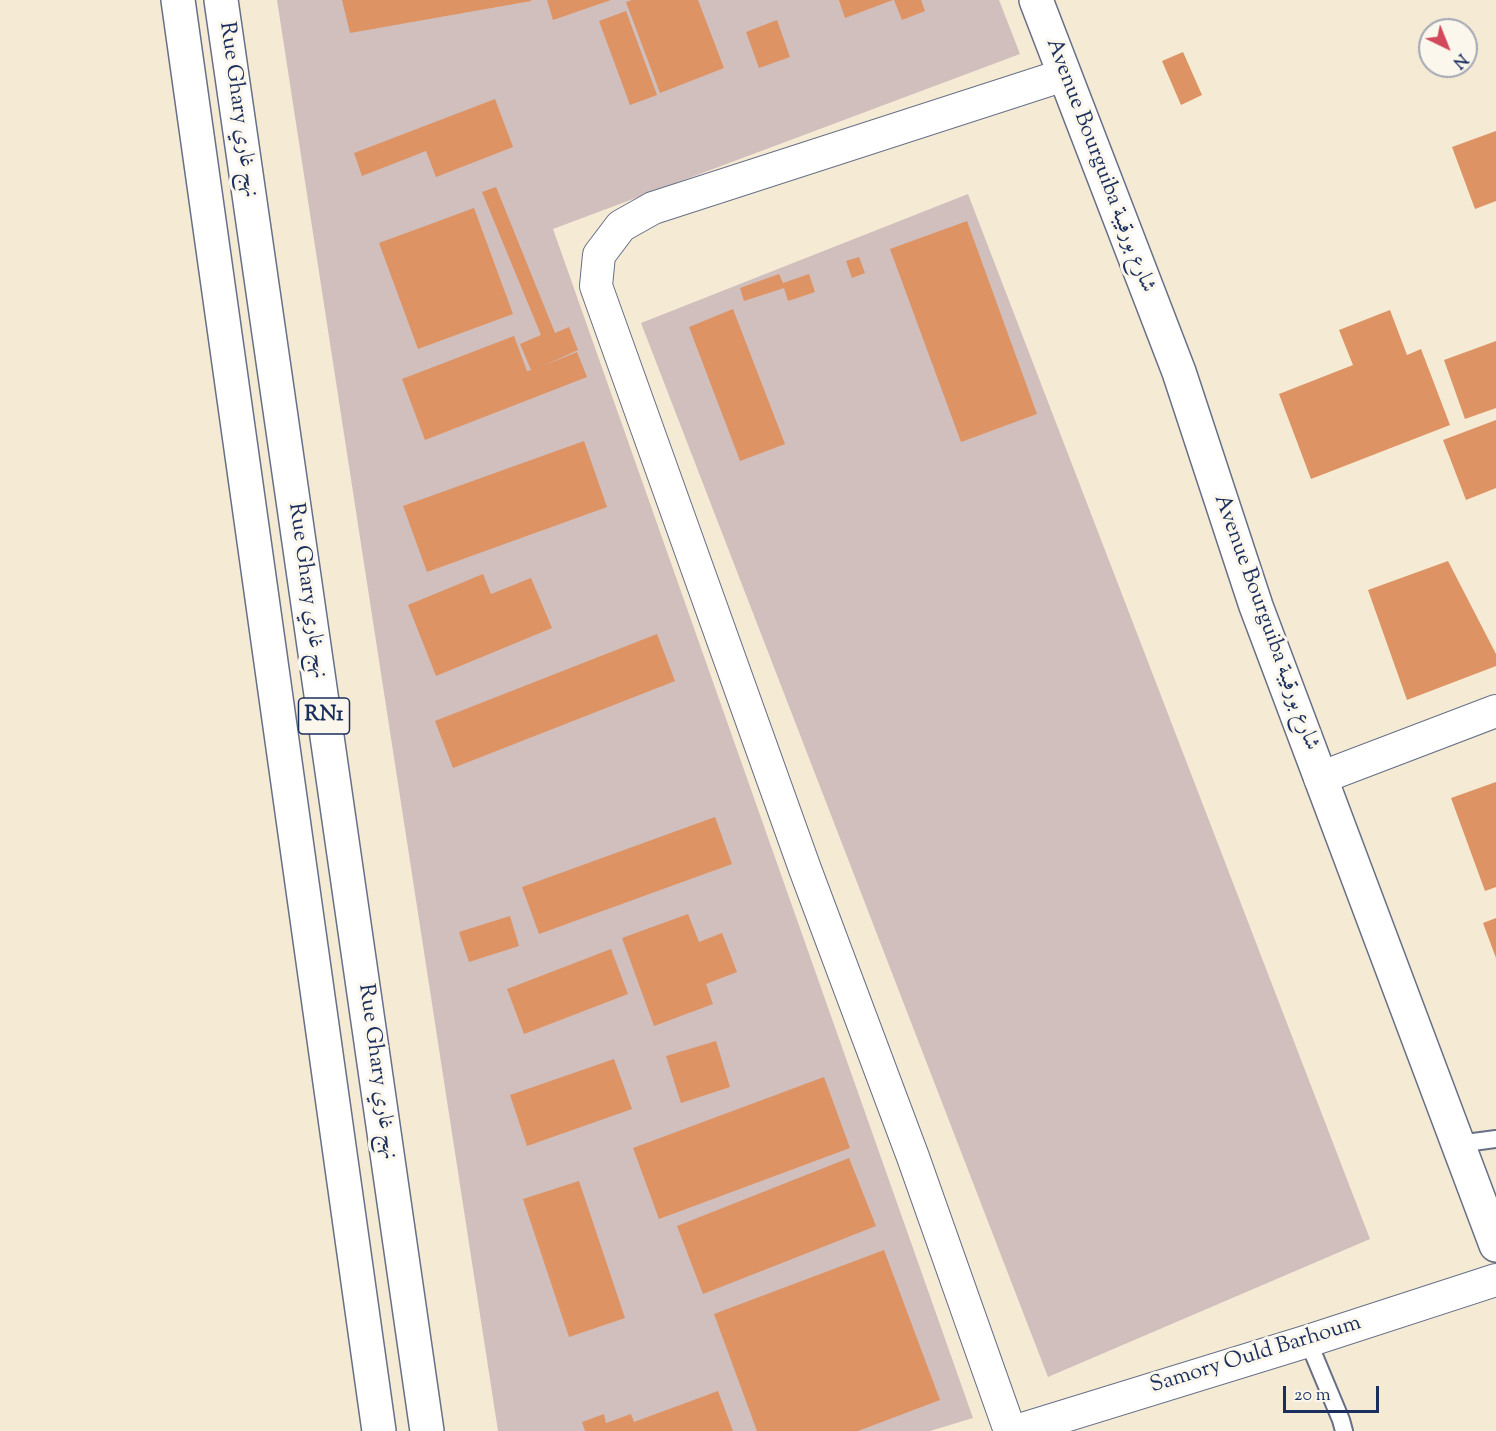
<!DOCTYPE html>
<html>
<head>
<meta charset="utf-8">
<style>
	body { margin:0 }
	#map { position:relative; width:1496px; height:1431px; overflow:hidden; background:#f5ead4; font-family:"Sorts Mill Goudy",serif }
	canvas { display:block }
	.north { position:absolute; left:1418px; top:18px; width:60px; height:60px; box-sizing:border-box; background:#fbf7ec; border:2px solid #a1a7b3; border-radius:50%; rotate:137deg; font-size:16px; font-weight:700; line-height:24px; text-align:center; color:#1b2f5e }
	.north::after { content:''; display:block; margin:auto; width:21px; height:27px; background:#d1495b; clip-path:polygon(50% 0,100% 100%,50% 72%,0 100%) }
	.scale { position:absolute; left:1283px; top:1386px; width:96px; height:27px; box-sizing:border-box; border:3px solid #1b2f5e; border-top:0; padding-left:8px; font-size:18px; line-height:21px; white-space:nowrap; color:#1b2f5e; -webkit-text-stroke:4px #fbf7ec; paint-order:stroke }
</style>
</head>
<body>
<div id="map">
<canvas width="1496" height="1431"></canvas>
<div class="north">N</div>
<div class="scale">20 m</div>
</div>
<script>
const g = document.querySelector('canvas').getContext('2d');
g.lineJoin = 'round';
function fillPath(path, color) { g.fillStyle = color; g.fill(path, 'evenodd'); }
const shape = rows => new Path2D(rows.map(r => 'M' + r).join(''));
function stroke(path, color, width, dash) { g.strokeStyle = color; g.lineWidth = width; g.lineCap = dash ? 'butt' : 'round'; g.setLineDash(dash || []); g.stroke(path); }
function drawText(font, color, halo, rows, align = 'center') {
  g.font = font + ' "Sorts Mill Goudy",Amiri,serif'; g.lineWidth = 6; g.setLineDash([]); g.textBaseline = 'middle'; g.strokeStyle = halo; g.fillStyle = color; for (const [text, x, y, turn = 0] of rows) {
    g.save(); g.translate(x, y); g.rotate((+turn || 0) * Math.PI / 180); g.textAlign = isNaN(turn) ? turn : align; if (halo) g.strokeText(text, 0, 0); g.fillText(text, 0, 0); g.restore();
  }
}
fillPath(shape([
	[277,0,999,0,1020,54,553,229,973,1418,930,1431,498,1431],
	[968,194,1370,1239,1048,1377,641,323]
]), '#d1bfbd');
fillPath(shape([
	[342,0,531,0,531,1,350,33],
	[547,0,611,0,553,20],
	[632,0,698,0,724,68,660,93,626,2],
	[839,0,893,0,845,18],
	[894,0,921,0,925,11,902,20],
	[626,11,657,95,630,105,599,21],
	[777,20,790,57,759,68,746,32],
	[1183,52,1202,95,1181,105,1162,61],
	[495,99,513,147,436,177,426,151,362,176,354,153],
	[1496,131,1496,201,1475,209,1452,147],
	[496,187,555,333,569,327,578,350,545,365,577,352,587,377,425,440,402,379,514,336,527,371,531,370,520,344,541,335,482,192],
	[474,208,513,314,418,349,379,243],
	[967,221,1037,414,961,442,890,249],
	[859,257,865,273,852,278,846,261],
	[779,274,783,283,809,274,815,292,788,301,784,288,744,301,740,288],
	[733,309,785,444,740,461,689,327],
	[1390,310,1407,355,1421,349,1450,425,1311,479,1279,394,1353,365,1339,330],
	[1496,341,1496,408,1465,419,1444,360],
	[1496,420,1496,488,1466,500,1443,440],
	[584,441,607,507,427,572,403,506],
	[1448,561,1496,654,1496,666,1407,700,1368,590],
	[483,574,491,594,531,578,552,628,436,676,408,605],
	[657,634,675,681,453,768,435,721],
	[1496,782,1496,887,1485,891,1451,798],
	[715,817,732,864,539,934,522,887],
	[688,914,699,942,722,933,737,972,706,984,713,1004,654,1026,622,938],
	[510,916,519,946,469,962,459,932],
	[1496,918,1496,958,1483,923],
	[611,949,628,994,524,1034,507,989],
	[716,1041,730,1087,681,1103,666,1056],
	[614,1059,632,1109,527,1146,510,1095],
	[824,1077,850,1148,659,1219,633,1148],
	[849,1158,876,1226,703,1294,677,1226],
	[579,1181,625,1318,569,1337,523,1199],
	[884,1250,940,1400,858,1431,757,1431,714,1314],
	[718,1391,733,1431,585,1431,582,1422,604,1414,606,1423,631,1414,634,1422]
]), '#dd9364');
const service = shape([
	[1458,1144,1496,1139],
	[1308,1341,1341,1420,1344,1431]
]);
const minor = shape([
	[1320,778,1496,711],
	[1010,1431,913,1157,805,869,596,286,599,255,621,226,653,208,1064,75],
	[1016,1431,1308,1341,1496,1280]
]);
const tertiary = shape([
	[1036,0,1179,372,1256,606,1496,1245]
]);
const trunk = shape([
	[178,0,379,1431],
	[221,0,427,1431]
]);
stroke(service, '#677087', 20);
stroke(minor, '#677087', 34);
stroke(tertiary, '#677087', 36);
stroke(trunk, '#677087', 36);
stroke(service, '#fff', 16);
stroke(minor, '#fff', 32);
stroke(tertiary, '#fff', 33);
stroke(trunk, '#fff', 33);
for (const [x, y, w] of [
	[324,716,51]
]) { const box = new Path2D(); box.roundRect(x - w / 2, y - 18, w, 36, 4.5); g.fillStyle = '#fbf7ec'; g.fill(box); stroke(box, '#1b2f5e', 1.5); }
drawText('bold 21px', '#1b2f5e', null, [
	["RN1",324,716]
]);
drawText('22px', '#1b2f5e', '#fbf7ec', [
	["Rue Ghary نهج غاري",237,110,82],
	["Avenue Bourguiba شارع بورقيبة",1099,166,69],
	["Rue Ghary نهج غاري",306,591,82],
	["Avenue Bourguiba شارع بورقيبة",1265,623,70],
	["Rue Ghary نهج غاري",376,1072,82],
	["Samory Ould Barhoum",1256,1356,-17]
]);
</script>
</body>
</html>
